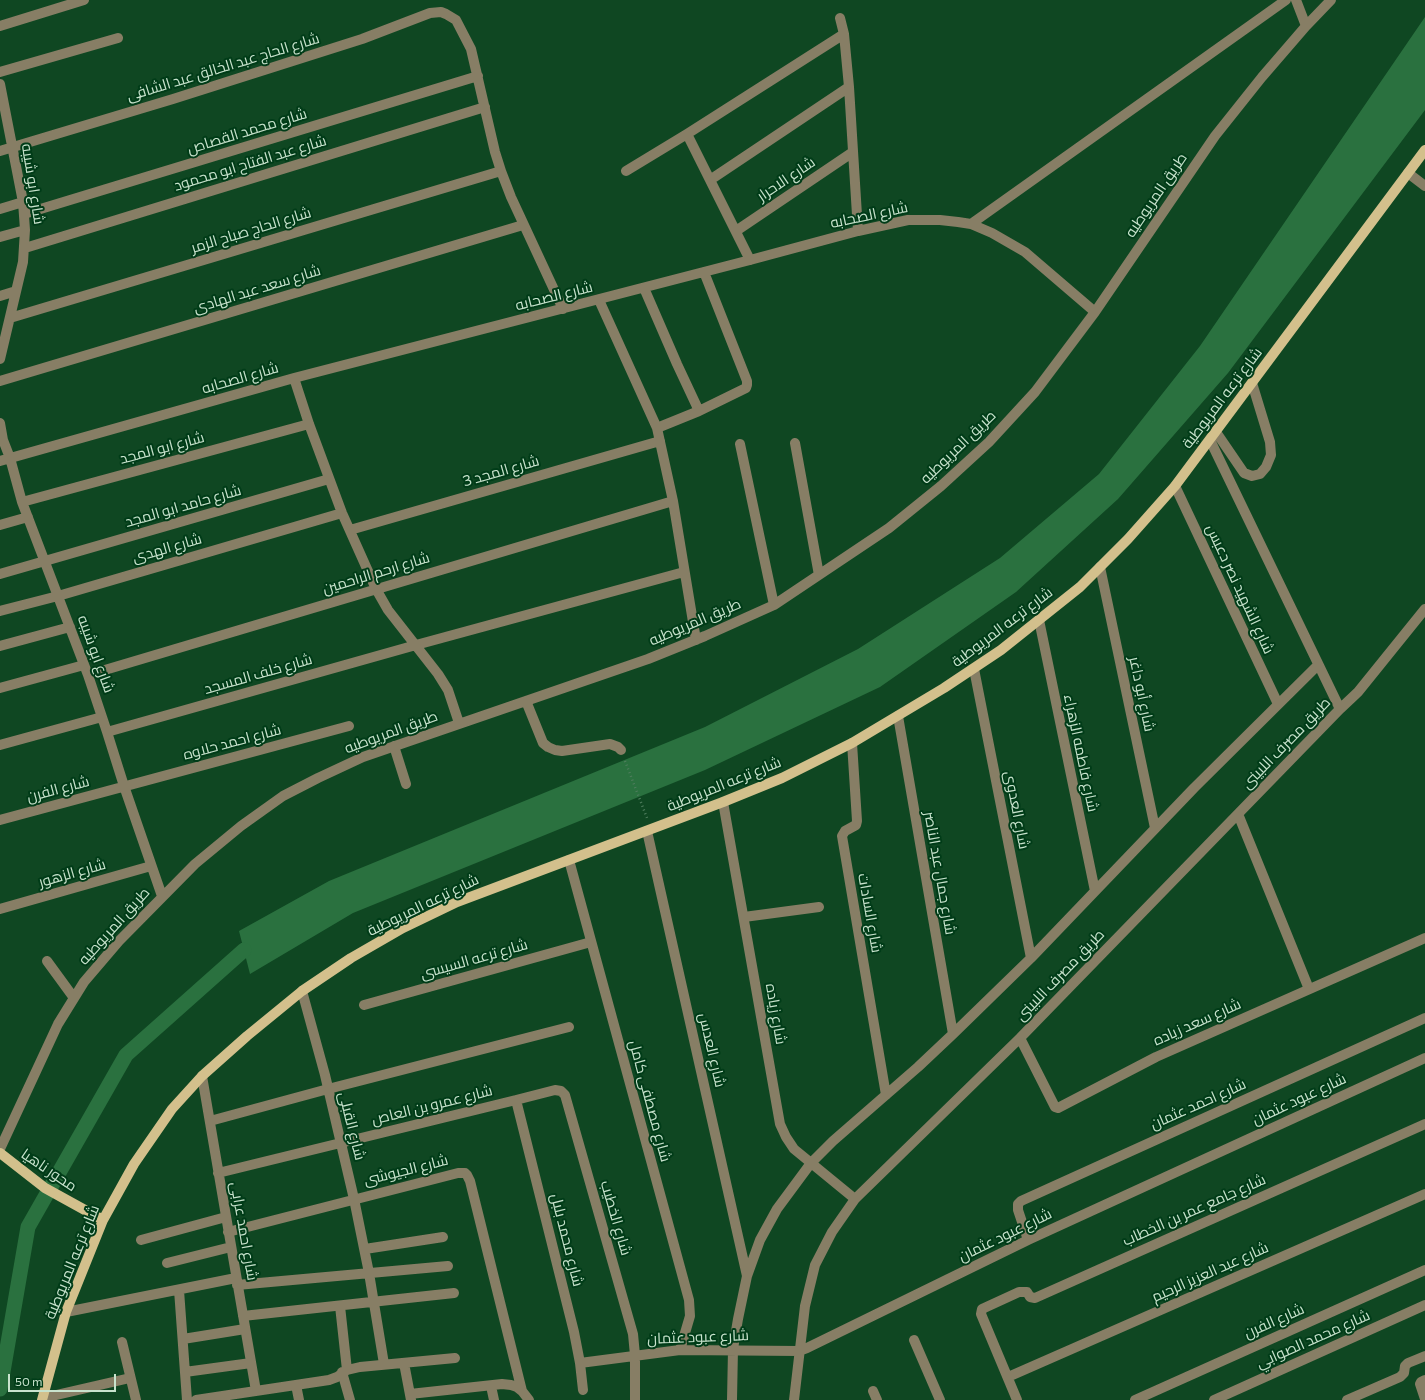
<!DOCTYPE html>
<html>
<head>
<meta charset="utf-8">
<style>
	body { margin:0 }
	#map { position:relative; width:1425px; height:1400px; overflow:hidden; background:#0f4722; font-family:Commissioner,sans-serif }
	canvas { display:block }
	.scale { position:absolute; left:8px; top:1374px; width:108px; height:18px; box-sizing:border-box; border:2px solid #c8e3cd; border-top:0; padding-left:5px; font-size:12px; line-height:14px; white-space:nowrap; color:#c8e3cd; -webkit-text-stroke:3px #003c18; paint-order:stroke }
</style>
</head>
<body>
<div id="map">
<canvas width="1425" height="1400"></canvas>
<div class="scale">50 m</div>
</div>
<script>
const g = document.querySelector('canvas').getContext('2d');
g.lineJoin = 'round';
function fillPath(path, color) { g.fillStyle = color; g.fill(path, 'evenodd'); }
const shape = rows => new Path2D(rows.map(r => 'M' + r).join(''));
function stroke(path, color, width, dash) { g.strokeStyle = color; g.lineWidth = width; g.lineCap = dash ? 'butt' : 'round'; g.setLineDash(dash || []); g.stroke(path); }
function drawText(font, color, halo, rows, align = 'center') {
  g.font = font + ' Commissioner,Cairo,sans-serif'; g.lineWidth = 4; g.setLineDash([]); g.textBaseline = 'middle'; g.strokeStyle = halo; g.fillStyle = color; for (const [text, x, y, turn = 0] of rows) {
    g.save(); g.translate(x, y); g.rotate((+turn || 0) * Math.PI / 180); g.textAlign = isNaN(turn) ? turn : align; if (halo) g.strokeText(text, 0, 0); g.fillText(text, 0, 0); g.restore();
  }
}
fillPath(shape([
	[1425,17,1425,110,1228,373,1118,499,1016,592,880,687,705,770,353,913,250,974,239,931,329,881,705,727,858,649,1000,558,1099,474,1200,346]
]), '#2a713f');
stroke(shape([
	[0,1389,28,1227,126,1055,244,950]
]), '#2a713f', 15);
stroke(shape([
	[625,761,647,818]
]), '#507e5e', 2.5, [1, 3]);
stroke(shape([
	[1296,0,1306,26],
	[840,18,844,34,849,87,858,231],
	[0,26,84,0],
	[0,72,118,38],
	[0,84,23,202,25,230,23,262,0,359],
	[687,134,750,260],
	[0,151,173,99,362,39,430,13,441,12,446,14,456,20,471,49,495,152,501,171,511,197,563,309],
	[626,171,687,134,844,34],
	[1408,173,1425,186],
	[710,180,849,87],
	[0,209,23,202],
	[24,214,478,76],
	[971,224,1286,0],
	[736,231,853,152],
	[0,237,25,230],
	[25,248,485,107],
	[644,288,677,364,699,411,657,428],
	[0,296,16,291],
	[599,300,657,428,673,501,696,640],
	[10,318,501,171],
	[294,378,309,424,342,513,376,589,388,610,438,674,448,690,459,723],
	[0,381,523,225],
	[699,411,746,388,747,385,747,381,704,272],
	[0,423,3,440,10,458,22,502,88,675,107,732,124,786,162,896],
	[1216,432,1244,473,1252,476,1260,474,1266,467,1271,455,1270,442,1252,383],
	[1210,440,1340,709],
	[795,443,819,575],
	[740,444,774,605],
	[0,461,294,378,750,260,858,231,908,220,940,220,958,222,971,224,992,233,1025,252,1095,312],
	[1175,486,1278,704],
	[22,502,309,424],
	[0,525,28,517],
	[350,530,660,441],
	[1100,567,1155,828],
	[0,574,329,479],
	[0,611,58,596,342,513],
	[1039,620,1095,891],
	[0,646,70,627],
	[974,669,1031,958],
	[88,675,673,501],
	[0,688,84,665],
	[526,701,543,743,548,747,555,750,562,751,610,744,618,747,621,750],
	[898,716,953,1034],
	[107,732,416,645,684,572],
	[852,743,857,821,856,825,845,831,842,836,886,1095],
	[0,745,102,717],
	[394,746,406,784],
	[723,802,780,1124,786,1137,794,1149,855,1199],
	[1238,814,1309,989],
	[0,820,349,726],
	[647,831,747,1276],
	[569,860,689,1300,690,1316,680,1350],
	[0,909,151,866],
	[744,917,819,907],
	[47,961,74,998],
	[302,991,325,1075,354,1199,369,1273,384,1364],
	[364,1005,591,942],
	[1020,1038,1055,1107,1058,1108,1156,1057,1425,938],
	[202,1076,256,1391],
	[516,1100,574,1332,580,1363,583,1390],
	[210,1121,328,1089,569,1027],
	[0,1149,58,1024,84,982,119,941,195,864,241,826,283,796,318,778,363,757,648,659,705,636,774,605,889,528,941,486,989,442,1035,392,1095,312,1215,136,1262,77,1306,26,1331,0],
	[218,1173,516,1100,555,1090,561,1091,565,1095,567,1102,633,1334,635,1355,635,1400],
	[228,1232,458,1173,465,1173,467,1175,470,1181,522,1391],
	[141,1240,226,1217],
	[1028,1240,1018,1210,1018,1204,1021,1201,1425,1018],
	[365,1249,443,1237],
	[167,1263,231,1247],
	[237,1285,448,1266],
	[179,1290,187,1400],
	[340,1306,347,1370],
	[66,1312,236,1278],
	[243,1316,454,1293],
	[183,1339,245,1329],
	[914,1340,940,1400],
	[122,1342,136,1400],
	[404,1363,411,1400],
	[580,1363,680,1350,799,1351,807,1348,1028,1240,1425,1058],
	[185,1372,251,1363],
	[342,1372,350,1400],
	[1008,1377,1425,1194],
	[1425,1380,1421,1382,1420,1384,1425,1399],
	[296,1385,299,1400],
	[491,1386,494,1400],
	[873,1391,877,1400],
	[410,1394,502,1384,511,1385,517,1387,522,1391,529,1400],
	[43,1398,130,1378],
	[196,1400,329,1380,337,1377,347,1370,360,1367,455,1358],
	[732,1400,733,1349,738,1319,747,1276,760,1240,777,1209,811,1163,833,1141,918,1067,953,1034,1031,958,1194,788,1318,665],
	[794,1400,805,1306,815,1265,832,1232,855,1199,1020,1038,1340,709,1358,692,1425,609],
	[1017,1400,981,1314,982,1309,1019,1292,1027,1292,1030,1297,1035,1298,1425,1124],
	[1135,1400,1425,1270],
	[1214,1400,1425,1305],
	[1347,1400,1400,1377,1404,1373,1405,1366,1408,1363,1425,1356]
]), '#877e65', 10);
stroke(shape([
	[0,1153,45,1188,103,1220],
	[42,1400,66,1312,103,1220,134,1164,172,1109,202,1076,247,1036,302,991,351,958,403,928,457,902,723,802,782,778,852,743,944,688,1001,650,1080,587,1128,539,1175,486,1425,150]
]), '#d3c08c', 10);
drawText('15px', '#c8e3cd', '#003c18', [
	["شارع الحاج عبد الخالق عبد الشافى",223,67,-17],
	["شارع محمد القصاص",247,131,-17],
	["شارع عبد الفتاح ابو محمود",250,163,-17],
	["شارع الاحرار",786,179,-34],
	["شارع ابو شيبه",33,184,81],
	["طريق المريوطيه",1156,195,-56],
	["شارع الصحابه",869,215,-12],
	["شارع الحاج صباح الزمر",251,230,-17],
	["شارع سعد عبد الهادى",257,289,-17],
	["شارع الصحابه",554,296,-14],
	["شارع الصحابه",240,378,-16],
	["شارع ترعه المريوطية",1222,398,-53],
	["طريق المريوطيه",958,447,-44],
	["شارع ابو المجد",162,448,-15],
	["شارع المجد 3",501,471,-16],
	["شارع حامد ابو المجد",183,506,-16],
	["شارع الهدى",167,548,-16],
	["شارع ارحم الراحمين",376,573,-17],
	["شارع الشهيد نصر دعبس",1240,589,65],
	["طريق المريوطيه",695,622,-23],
	["شارع ترعه المريوطية",1002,627,-37],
	["شارع ابو شيبه",96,654,70],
	["شارع خلف المسجد",258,674,-16],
	["شارع أبو داغر",1142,694,78],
	["طريق المريوطيه",391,732,-20],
	["شارع احمد حلاوه",232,742,-15],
	["طريق مصرف اللبينى",1286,743,-46],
	["شارع فاطمه الزهراء",1081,753,78],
	["شارع ترعه المريوطية",724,784,-22],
	["شارع الفرن",58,789,-15],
	["شارع العدوى",1017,810,79],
	["شارع الزهور",72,873,-16],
	["شارع جمال عبد الناصر",940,873,80],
	["شارع ترعه المريوطية",423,905,-26],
	["شارع السادات",870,913,80],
	["طريق المريوطيه",114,926,-48],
	["شارع ترعه السيسى",474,959,-16],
	["طريق مصرف اللبينى",1060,975,-46],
	["شارع زياده",776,1014,80],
	["شارع سعد زياده",1197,1022,-24],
	["شارع العدس",712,1050,77],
	["شارع عبود عثمان",1299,1099,-25],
	["شارع مصطفى كامل",650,1101,75],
	["شارع احمد عثمان",1198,1104,-24],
	["شارع عمرو بن العاص",432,1105,-14],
	["شارع القبلى",352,1126,76],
	["محور ناهيا",49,1170,34],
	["شارع الجيوشى",406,1170,-14],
	["شارع جامع عمر بن الخطاب",1194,1210,-24],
	["شارع الخطيب",616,1218,74],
	["شارع احمد عرابى",244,1231,80],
	["شارع عبود عثمان",1005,1235,-26],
	["شارع محمد بلبل",567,1240,76],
	["شارع ترعه المريوطية",72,1262,-68],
	["شارع عبد العزيز الرحيم",1210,1272,-24],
	["شارع الفرن",1274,1321,-24],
	["شارع عبود عثمان",698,1337,-2],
	["شارع محمد الصوابي",1313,1339,-24]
]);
</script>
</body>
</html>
